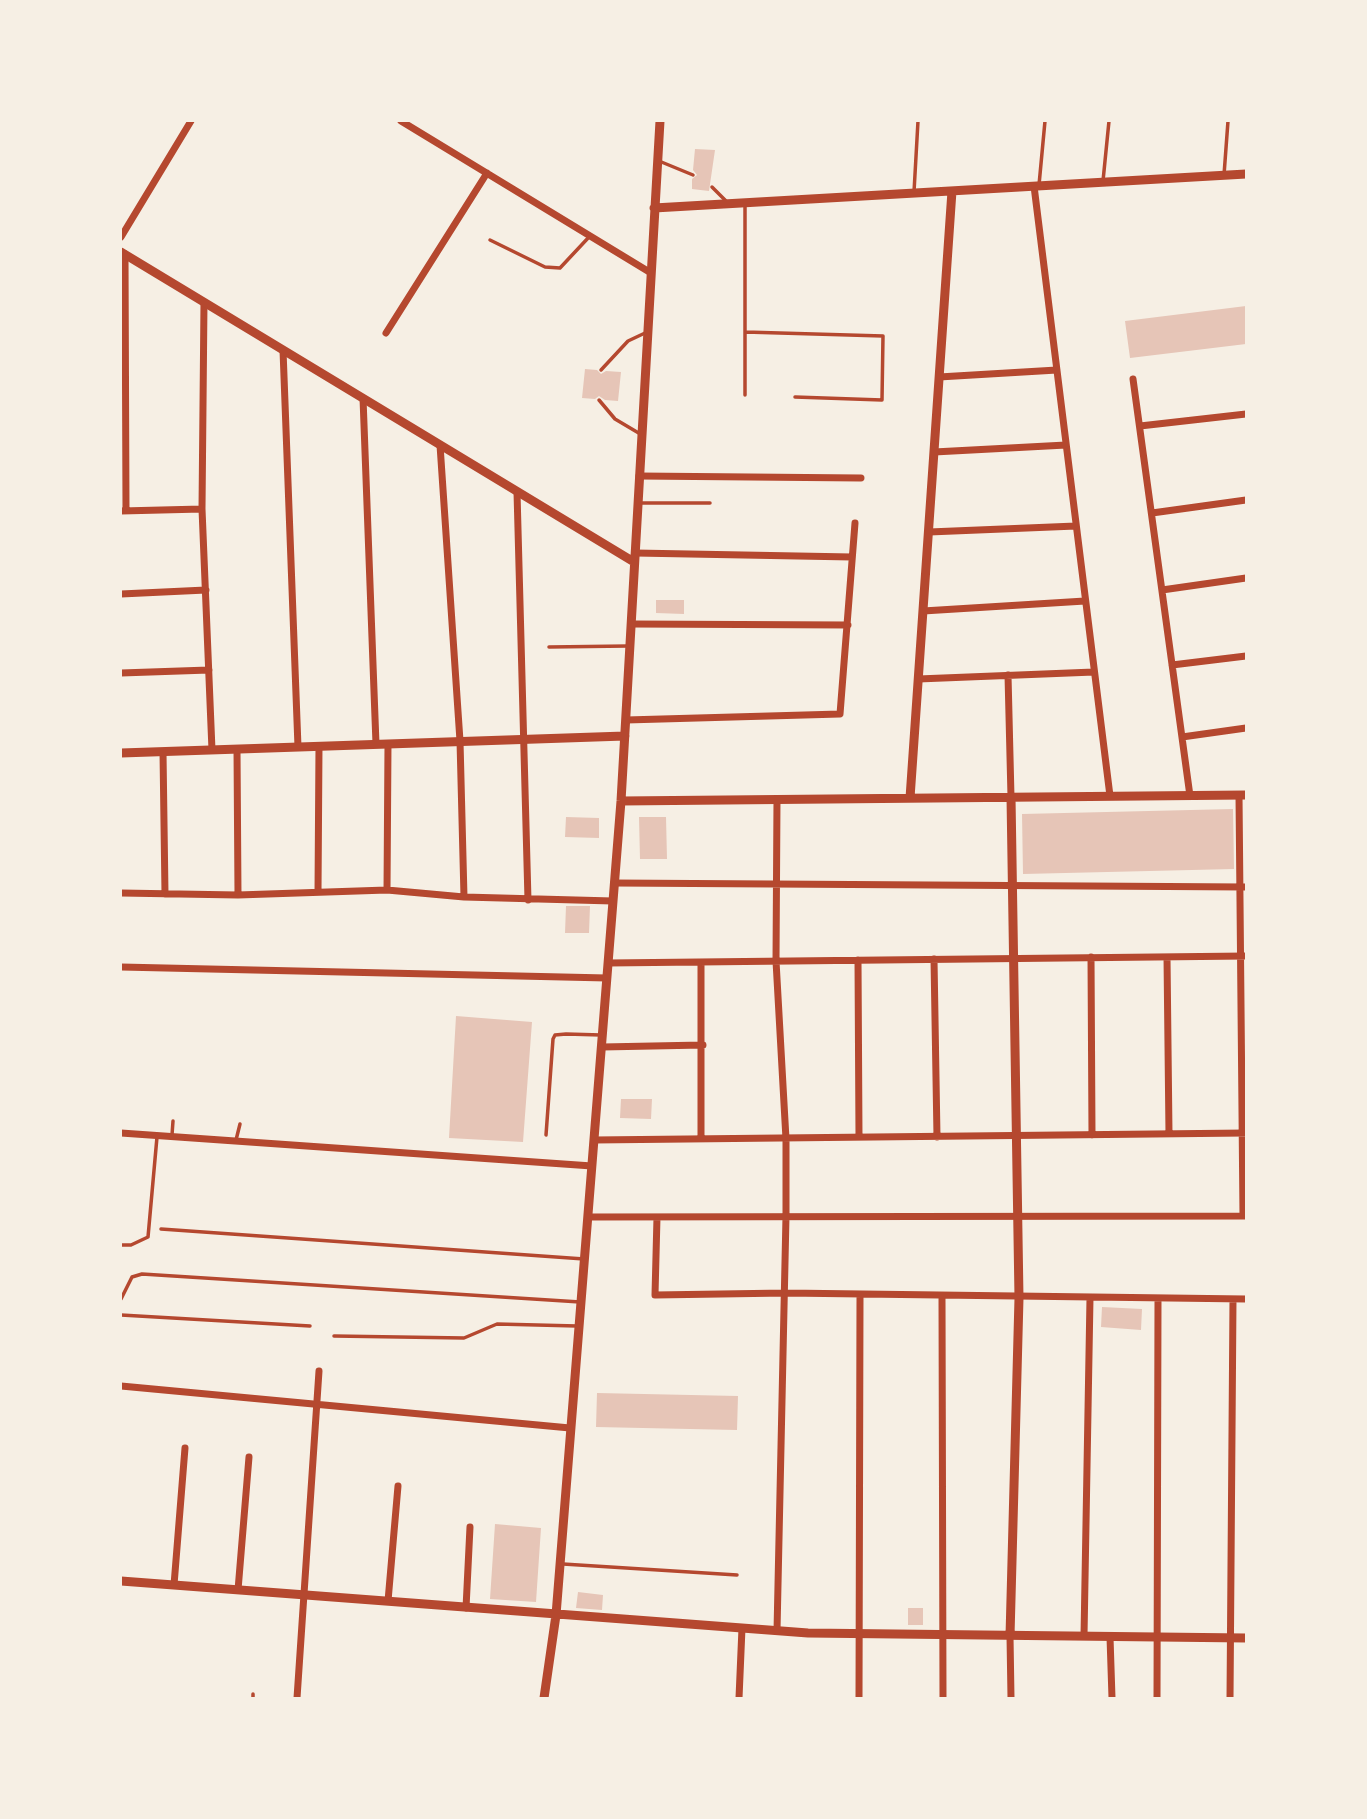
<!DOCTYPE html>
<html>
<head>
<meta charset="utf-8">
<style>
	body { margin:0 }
	#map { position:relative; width:1367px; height:1819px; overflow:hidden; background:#f6efe4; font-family:Spectral,serif }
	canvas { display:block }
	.frame { position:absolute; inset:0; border:122px solid #f6efe4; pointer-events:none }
</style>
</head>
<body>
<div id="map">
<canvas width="1367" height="1819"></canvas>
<div class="frame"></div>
</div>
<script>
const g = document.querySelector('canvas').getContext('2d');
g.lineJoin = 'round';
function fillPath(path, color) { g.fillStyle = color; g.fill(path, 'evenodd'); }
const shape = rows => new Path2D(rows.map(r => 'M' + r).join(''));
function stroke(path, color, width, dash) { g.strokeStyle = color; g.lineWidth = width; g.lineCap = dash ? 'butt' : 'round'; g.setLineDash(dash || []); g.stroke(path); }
fillPath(shape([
	[695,149,715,150,709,191,692,189,692,179,697,175,693,170],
	[1246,306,1246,344,1130,358,1125,321],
	[585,369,597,370,601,374,606,371,621,372,618,401,605,400,599,396,595,399,582,398],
	[656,600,684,600,684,614,656,613],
	[1233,809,1234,869,1023,874,1022,814],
	[566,817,599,818,599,838,565,837],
	[639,817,666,817,667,859,640,859],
	[566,906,590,906,589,933,565,933],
	[456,1016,532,1022,523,1142,449,1138],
	[621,1099,652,1099,651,1119,620,1118],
	[1102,1307,1142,1309,1141,1330,1101,1327],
	[597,1393,738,1396,737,1430,596,1427],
	[495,1524,541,1528,536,1602,490,1599],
	[578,1592,603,1595,602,1610,576,1608],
	[908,1608,923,1608,923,1625,908,1625]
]), '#e6c5b7');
stroke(shape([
	[659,161,693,175],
	[1224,175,1228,121],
	[1103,181,1109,121],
	[1039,185,1045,121],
	[712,187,727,202],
	[914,192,918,121],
	[490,240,545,267,560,268,589,237],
	[745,332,883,336,882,400,795,397],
	[601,370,628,341,645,333],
	[745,395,745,204],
	[599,400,615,419,642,435],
	[640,503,710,503],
	[549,647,628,646],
	[172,1135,173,1121],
	[546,1135,553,1039,555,1035,566,1034,601,1035],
	[236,1140,240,1124],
	[161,1229,584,1259],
	[121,1245,131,1245,148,1237,157,1137],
	[121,1299,132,1277,142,1274,580,1302],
	[121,1315,310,1326],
	[334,1336,464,1338,497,1324,577,1326],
	[563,1564,737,1575],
	[253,1698,253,1694]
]), '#b5482f', 3.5);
stroke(shape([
	[401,121,651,273],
	[1034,186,1110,796],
	[121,237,191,121],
	[125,254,126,511],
	[204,302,202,509,212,750],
	[386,333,487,173],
	[283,350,298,747],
	[939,377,1057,370],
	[1133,379,1190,796],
	[363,398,376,744],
	[1140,426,1246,414],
	[440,445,460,741,464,897],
	[934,452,1066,445],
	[639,476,861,478],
	[517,492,528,900],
	[121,511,202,509],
	[1152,513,1246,500],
	[929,532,1076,526],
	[635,553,852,557],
	[1162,590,1246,578],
	[121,594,206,590],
	[923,611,1085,601],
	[631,624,848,625],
	[1172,665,1246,656],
	[121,673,209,670],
	[1008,675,1011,797],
	[918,679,1094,672],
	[626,720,840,714,855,523],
	[1182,737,1246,728],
	[237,749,238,895],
	[163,752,165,894],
	[1239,795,1243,1216],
	[777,799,776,961,786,1139,786,1216,777,1631],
	[614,883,1246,887],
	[387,890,388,744],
	[318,892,319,746],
	[121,893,238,895,387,890,464,897,613,901],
	[1091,957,1092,1135],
	[1167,957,1169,1134],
	[934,959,937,1137],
	[858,960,859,1137],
	[701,962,701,1139],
	[608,963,1246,956],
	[121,967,607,978],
	[602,1047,703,1045],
	[121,1133,592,1166],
	[594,1140,1246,1133],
	[588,1217,1246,1216],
	[657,1217,655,1295,786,1293,1246,1299],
	[942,1297,943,1698],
	[121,1386,570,1428],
	[174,1585,185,1448],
	[238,1590,249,1457],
	[388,1601,398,1486],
	[466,1608,470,1527],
	[1010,1636,1011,1698],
	[1084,1636,1090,1298],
	[1110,1637,1112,1698],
	[297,1698,319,1371],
	[739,1698,742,1628],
	[859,1698,860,1296],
	[1157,1698,1158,1299],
	[1230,1698,1233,1299]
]), '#b5482f', 7);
stroke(shape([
	[654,208,1246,174],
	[121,252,634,562],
	[121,753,625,736],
	[910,798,952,191],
	[621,801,1246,795],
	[121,1581,808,1633,1246,1638],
	[1010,1636,1019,1298,1011,797],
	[544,1698,556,1615,621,801,660,121]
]), '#b5482f', 9);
</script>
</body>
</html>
